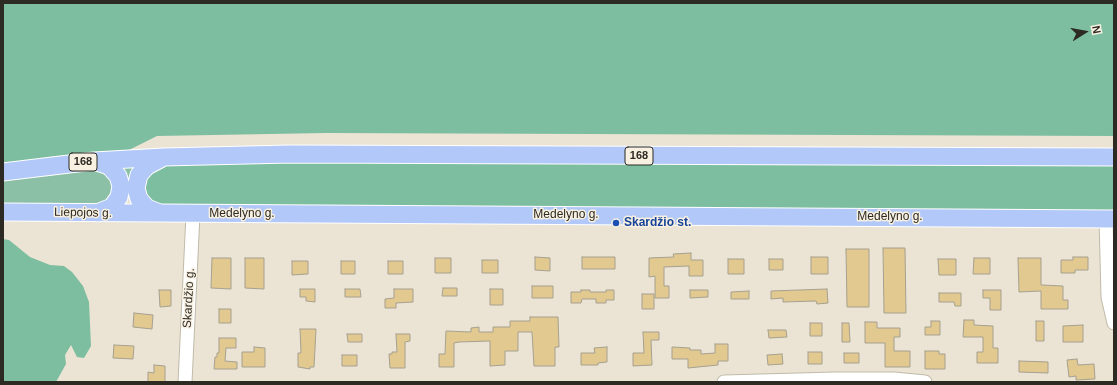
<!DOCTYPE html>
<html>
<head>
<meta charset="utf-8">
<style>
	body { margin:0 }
	#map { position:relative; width:1117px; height:385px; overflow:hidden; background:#ebe4d4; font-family:Arial,sans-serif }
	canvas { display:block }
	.frame { position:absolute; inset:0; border:4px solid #2d2a24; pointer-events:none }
	.north { position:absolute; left:1065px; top:12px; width:40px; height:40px; -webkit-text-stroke:3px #f8f1e1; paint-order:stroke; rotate:79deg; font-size:11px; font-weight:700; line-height:16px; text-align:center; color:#2d2a24 }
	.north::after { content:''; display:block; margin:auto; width:14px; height:18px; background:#2d2a24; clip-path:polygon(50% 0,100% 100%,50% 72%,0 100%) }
</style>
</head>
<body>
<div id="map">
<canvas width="1117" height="385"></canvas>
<div class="frame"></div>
<div class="north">N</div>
</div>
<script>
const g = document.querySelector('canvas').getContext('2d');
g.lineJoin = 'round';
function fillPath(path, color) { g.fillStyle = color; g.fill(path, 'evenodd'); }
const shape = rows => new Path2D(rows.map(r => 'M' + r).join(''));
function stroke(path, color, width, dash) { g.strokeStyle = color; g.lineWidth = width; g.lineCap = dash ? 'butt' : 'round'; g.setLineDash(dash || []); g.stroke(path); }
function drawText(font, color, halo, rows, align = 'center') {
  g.font = font + ' Arial,sans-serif'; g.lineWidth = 3; g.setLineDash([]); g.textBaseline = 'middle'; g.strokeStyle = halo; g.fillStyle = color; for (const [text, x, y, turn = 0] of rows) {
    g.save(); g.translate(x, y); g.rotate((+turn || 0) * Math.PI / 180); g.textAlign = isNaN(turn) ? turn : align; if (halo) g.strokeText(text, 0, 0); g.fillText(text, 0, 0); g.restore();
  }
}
fillPath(shape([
	[141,163,129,184,114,165],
	[100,167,115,181,108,205,3,206,3,178]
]), '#8bbfa6');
fillPath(shape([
	[3,3,1114,3,1114,136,326,133,157,136,125,152,57,156,3,164],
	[284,160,1114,165,1114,212,159,207,147,202,141,182,161,165],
	[3,239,9,240,30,257,50,265,64,266,72,272,83,286,89,302,91,346,84,358,77,357,71,345,65,355,66,364,56,382,3,382]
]), '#7dbea0');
const building = shape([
	[883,248,905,248,906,313,884,313,883,248],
	[846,249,869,249,869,307,847,307,846,249],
	[691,253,691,260,703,260,703,276,689,276,689,266,664,267,664,286,669,286,669,298,655,298,655,276,649,277,649,258,674,257,673,254,691,253],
	[535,257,550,258,550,271,535,270,535,257],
	[582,257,615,257,615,269,582,269,582,257],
	[811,257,828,257,828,274,811,274,811,257],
	[1073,257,1088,257,1088,270,1075,270,1075,273,1061,273,1061,260,1073,260,1073,257],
	[212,258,231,258,231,289,211,288,212,258],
	[245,258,264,258,264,289,245,288,245,258],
	[435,258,451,258,451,273,435,273,435,258],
	[974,258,990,258,990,274,973,274,974,258],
	[1018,258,1041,258,1041,285,1063,286,1063,300,1068,300,1068,309,1041,309,1041,291,1019,292,1018,258],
	[728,259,744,259,744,274,728,274,728,259],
	[769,259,783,259,783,270,769,270,769,259],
	[938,259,956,259,956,275,939,275,938,259],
	[482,260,498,260,498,273,482,273,482,260],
	[292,261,308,261,308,274,292,275,292,261],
	[341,261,355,261,355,274,341,274,341,261],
	[388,261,403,261,403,274,388,274,388,261],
	[532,286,553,286,553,298,532,298,532,286],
	[443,288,457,288,457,296,442,296,443,288],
	[300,289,315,289,315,302,306,301,306,297,300,297,300,289],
	[345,289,360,289,361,297,345,297,345,289],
	[394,289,413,289,413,302,396,303,396,308,385,308,385,299,394,298,394,289],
	[490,289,503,289,503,305,490,305,490,289],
	[827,289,828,303,817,304,816,301,783,302,783,298,771,299,771,291,827,289],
	[159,290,171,290,171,306,160,307,159,290],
	[581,290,590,290,590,292,606,292,606,290,614,290,614,300,606,300,606,303,596,303,596,299,582,299,581,303,571,303,571,292,581,292,581,290],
	[690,290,708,290,708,297,690,298,690,290],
	[983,290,1001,290,1001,310,990,310,990,298,983,298,983,290],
	[749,291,749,299,731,299,731,292,749,291],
	[939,293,961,293,961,306,955,306,954,302,939,302,939,293],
	[642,294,654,294,654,309,642,309,642,294],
	[219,309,231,309,231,323,219,323,219,309],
	[134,313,153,315,152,329,133,327,134,313],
	[530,317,558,317,559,347,555,347,555,366,534,366,532,332,518,332,518,351,505,351,505,365,490,366,490,341,459,342,454,343,454,367,439,367,439,354,445,354,446,331,471,332,471,328,479,327,479,332,493,332,493,327,510,327,510,321,530,321,530,317],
	[964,320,974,320,974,325,993,326,993,348,998,348,998,363,977,363,977,352,983,352,983,337,963,337,964,320],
	[931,321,940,321,940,335,925,335,925,327,931,327,931,321],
	[1036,321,1044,321,1044,341,1036,341,1036,321],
	[865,322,877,322,877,328,900,328,900,337,894,337,894,351,910,351,910,367,885,367,885,343,865,343,865,322],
	[810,323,822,323,822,336,810,336,810,323],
	[842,323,849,323,850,342,842,342,842,323],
	[1083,325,1083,342,1063,342,1063,326,1083,325],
	[300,329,316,329,314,367,310,367,310,369,298,367,298,353,301,353,300,329],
	[768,330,786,330,787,337,769,338,768,330],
	[643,332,659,332,659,340,651,340,652,365,633,366,633,353,644,353,643,332],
	[347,334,362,334,362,342,348,342,347,334],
	[396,334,410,334,410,341,405,342,405,368,390,368,389,354,392,354,392,352,397,352,396,334],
	[219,338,236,338,236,348,226,348,225,361,237,362,237,369,214,369,215,357,217,357,217,353,219,353,219,338],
	[715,344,728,344,728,361,718,361,718,365,688,368,688,359,672,359,672,347,690,348,690,350,701,350,701,354,715,353,715,344],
	[114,345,134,346,133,359,113,358,114,345],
	[254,347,265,348,265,367,242,367,242,352,254,352,254,347],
	[607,347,607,362,598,363,598,365,581,365,581,353,595,353,594,348,607,347],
	[925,351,939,351,939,354,945,354,945,369,925,369,925,351],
	[808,352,822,352,822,364,808,364,808,352],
	[844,353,859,353,859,363,844,363,844,353],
	[782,354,783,364,768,365,767,355,782,354],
	[342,355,357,355,357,366,342,366,342,355],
	[1077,359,1078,365,1094,364,1095,379,1076,380,1076,376,1069,377,1067,360,1077,359],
	[1019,361,1048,362,1048,373,1019,372,1019,361],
	[154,365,165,366,165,382,148,382,148,372,154,373,154,365]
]);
fillPath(building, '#e1c98f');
stroke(building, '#a6a090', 1);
const minor = shape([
	[1106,219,1108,297,1114,323],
	[185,382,193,214],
	[724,382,835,379,894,379,925,382]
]);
const major = shape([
	[94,161,109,166,118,176,121,186,119,197,112,207,97,213],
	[3,172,94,161,164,157,290,154,1114,157],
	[3,212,1114,219],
	[160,213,147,208,139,199,136,188,139,175,147,166,162,158]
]);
stroke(minor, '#c0baaa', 15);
stroke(major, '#fff', 19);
stroke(minor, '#fff', 13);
stroke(major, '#b1c8f8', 17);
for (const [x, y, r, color] of [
	[616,223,4,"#1a4fb4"]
]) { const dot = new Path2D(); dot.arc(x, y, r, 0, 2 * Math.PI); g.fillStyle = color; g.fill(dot); stroke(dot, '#f8f1e1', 1.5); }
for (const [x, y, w] of [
	[639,156,28],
	[83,162,28]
]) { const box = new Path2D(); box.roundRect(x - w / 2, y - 9, w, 18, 3); g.fillStyle = '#f8f1e1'; g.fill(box); stroke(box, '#2d2a24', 1); }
drawText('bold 11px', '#2d2a24', null, [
	["168",639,156],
	["168",83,162]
]);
drawText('12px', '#2d2a24', '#f8f1e1', [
	["Liepojos g.",83,213,1],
	["Medelyno g.",242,214],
	["Medelyno g.",566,215],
	["Medelyno g.",890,217],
	["Skardžio g.",189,298,-87]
]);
drawText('bold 12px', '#164399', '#f8f1e1', [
	["Skardžio st.",624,223]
], 'left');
</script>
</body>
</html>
